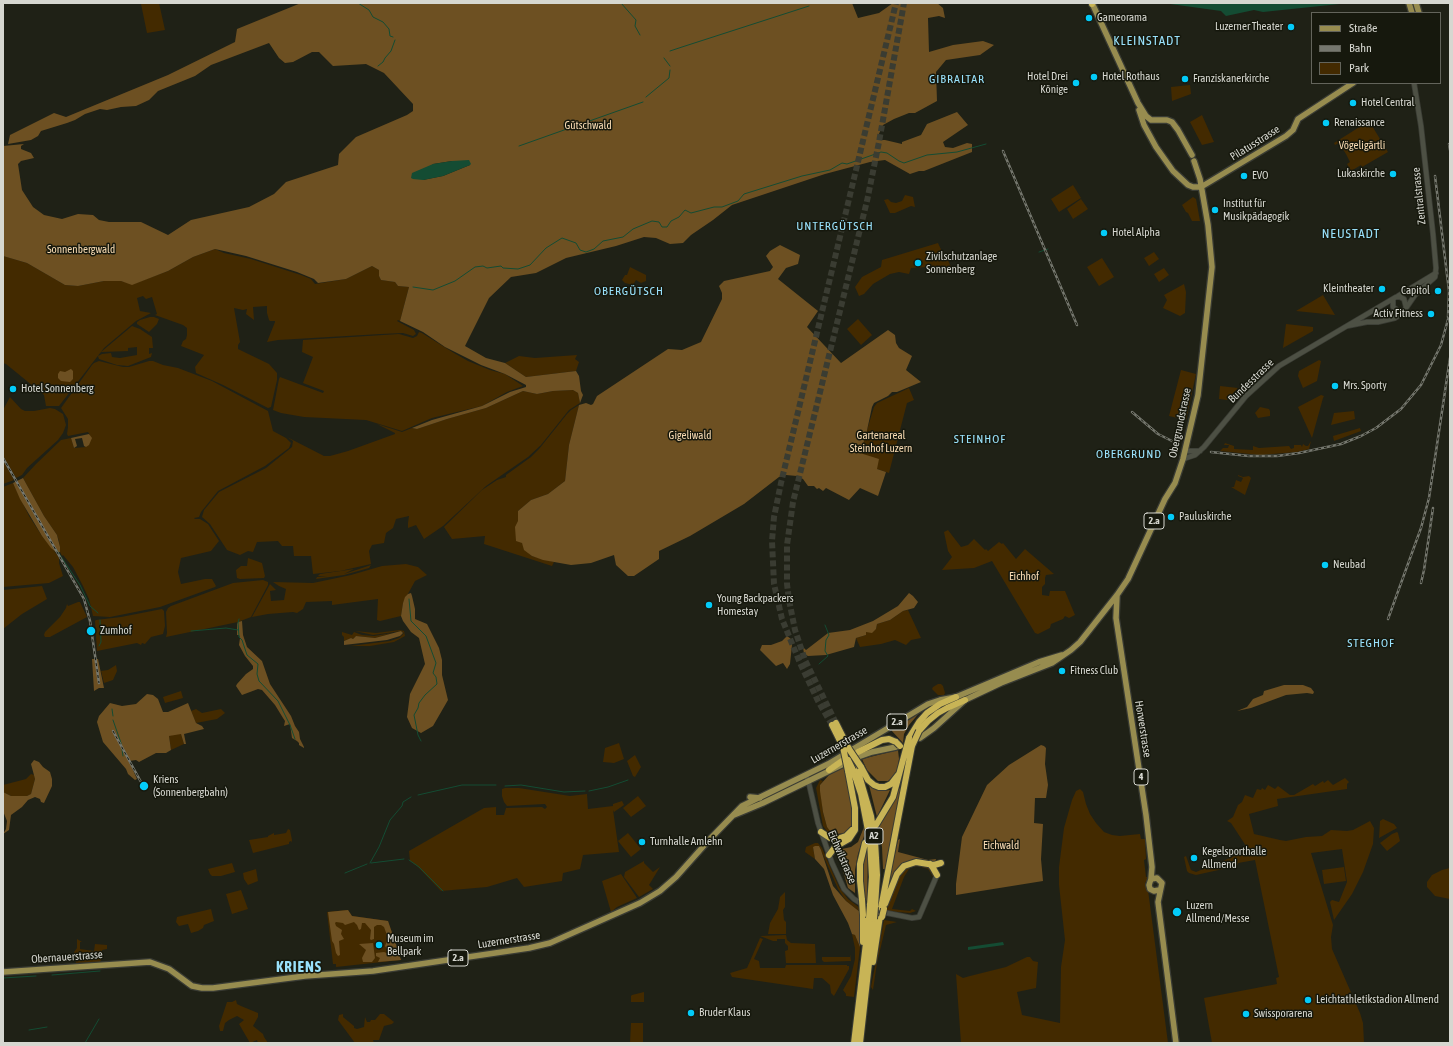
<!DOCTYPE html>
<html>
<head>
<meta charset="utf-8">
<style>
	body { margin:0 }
	#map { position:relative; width:1453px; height:1046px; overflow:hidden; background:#1f2116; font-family:"Asap Condensed",sans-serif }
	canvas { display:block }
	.frame { position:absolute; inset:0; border:4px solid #d6d7d0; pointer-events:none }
	.legend { position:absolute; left:1311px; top:12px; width:130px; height:72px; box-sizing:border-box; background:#16180d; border:1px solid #63645b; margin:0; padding:5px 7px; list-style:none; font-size:12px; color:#d6d7d0 }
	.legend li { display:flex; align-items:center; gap:8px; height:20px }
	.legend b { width:20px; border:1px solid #63645b }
</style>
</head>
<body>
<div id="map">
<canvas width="1453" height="1046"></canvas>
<div class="frame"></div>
<ul class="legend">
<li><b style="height:5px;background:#978c4f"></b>Straße</li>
<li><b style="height:5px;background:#75776e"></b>Bahn</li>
<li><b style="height:11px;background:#432a00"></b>Park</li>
</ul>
</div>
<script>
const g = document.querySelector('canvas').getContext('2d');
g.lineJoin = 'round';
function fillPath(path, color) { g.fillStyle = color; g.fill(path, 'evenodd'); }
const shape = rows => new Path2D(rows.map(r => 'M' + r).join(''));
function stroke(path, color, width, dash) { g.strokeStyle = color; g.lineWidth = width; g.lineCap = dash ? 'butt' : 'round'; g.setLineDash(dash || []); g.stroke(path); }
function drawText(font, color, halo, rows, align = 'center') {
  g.font = font + ' "Asap Condensed",sans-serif'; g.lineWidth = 3; g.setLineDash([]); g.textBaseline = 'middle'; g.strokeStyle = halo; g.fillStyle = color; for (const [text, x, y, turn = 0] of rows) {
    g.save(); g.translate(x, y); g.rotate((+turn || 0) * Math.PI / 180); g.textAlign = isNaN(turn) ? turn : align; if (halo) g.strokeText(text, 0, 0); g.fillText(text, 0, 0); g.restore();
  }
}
fillPath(shape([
	[148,3,159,3,165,30,147,33,141,4],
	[1190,85,1191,94,1172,101,1171,87],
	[1202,115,1214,142,1202,145,1190,122],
	[1369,121,1388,152,1362,167,1361,165,1351,171,1347,164,1350,162,1346,154,1339,143,1335,145,1334,143],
	[1073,185,1081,198,1059,212,1051,199],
	[905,195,913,197,915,207,911,206,895,213,890,213,884,200,888,199,891,202,896,203,902,201],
	[1193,197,1196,199,1200,221,1192,221,1188,213,1186,212,1182,205],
	[1081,199,1088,209,1073,219,1067,209],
	[938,243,945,258,948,260,951,267,945,270,927,267,911,268,909,274,899,272,890,274,873,284,864,294,859,296,855,287,862,277,881,267,882,260],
	[215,249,224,253,251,259,301,275,311,279,315,284,346,279,372,266,379,270,379,276,381,280,395,282,398,286,409,287,400,321,398,320,397,321,414,330,416,334,413,336,403,333,381,334,278,340,267,342,275,322,275,321,270,321,269,320,267,313,267,306,253,307,254,320,246,314,247,309,243,310,234,308,240,342,238,345,238,349,269,364,277,373,277,380,271,407,268,408,223,385,196,373,195,367,204,355,181,346,183,341,186,339,187,335,187,328,183,325,155,315,157,314,152,297,146,299,143,296,137,298,140,311,151,313,136,321,104,348,59,406,46,406,44,395,6,364,3,363,3,256,27,263,65,285,78,286,104,281,121,281,133,284,168,271,193,257],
	[1154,252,1159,259,1149,266,1144,258],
	[1102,258,1114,277,1099,286,1087,267],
	[630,267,646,275,646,281,641,283,636,280,633,285,625,283,622,280,625,275,627,275],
	[1164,268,1169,275,1159,282,1154,274],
	[1184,284,1186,292,1185,313,1180,316,1163,308,1167,300,1164,295],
	[1323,295,1335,315,1296,311],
	[150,317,154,317,159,319,157,324,149,332,137,324,137,322,140,320],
	[858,319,872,335,861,345,847,329],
	[1286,324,1313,327,1313,331,1283,348],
	[132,326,140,329,152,337,153,348,149,348,149,354,152,353,151,357,128,366,117,365,99,359,98,356,102,354,111,353,112,357,120,358,137,355,137,347,128,348,128,351,101,352],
	[419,332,422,333,454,353,468,361,490,370,505,374,523,386,507,392,482,406,432,418,402,431,366,420,304,417,281,413,273,410,279,379,280,377,323,393,324,391,303,383,313,357,302,352,303,340,399,334,413,338,417,336],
	[577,355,575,359,579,362,576,371,526,377,505,363,519,356,535,358],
	[1319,360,1321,361,1317,381,1303,388,1298,376,1299,371],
	[99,361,123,367,129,367,149,361,153,361,163,365,178,368,212,381,268,411,273,431,286,438,291,443,289,448,265,466,218,491,201,512,199,517,194,518,195,519,200,519,208,524,219,541,211,551,181,558,178,572,181,584,205,579,212,579,216,586,215,587,160,607,110,617,93,616,89,599,83,586,73,567,63,555,62,556,60,552,59,541,57,535,44,516,23,478,36,464,61,440,71,438,74,448,86,447,90,435,88,432,68,436,67,434,68,427,68,419,61,408,92,365,94,363],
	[1181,370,1196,374,1186,420,1169,416],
	[1220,386,1238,388,1227,400,1219,399],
	[909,388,914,400,907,403,889,473,877,469,860,453,874,407,877,403],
	[573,390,578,393,580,403,569,410,541,445,528,457,486,486,443,526,424,539,416,525,408,528,408,523,409,516,396,519,393,528,386,533,384,543,372,545,369,551,371,564,340,571,313,574,311,556,294,556,293,546,282,546,278,541,257,542,253,552,248,551,240,555,227,550,210,524,202,517,204,510,219,492,266,468,292,447,293,441,287,437,324,456,330,456,348,451,395,434,395,433,377,424,402,432,412,428,417,429,447,419,486,408,523,391,537,394,553,391],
	[1321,395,1324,396,1323,398,1312,438,1298,407],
	[10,397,21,409,25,411,34,411,50,408,55,409,63,414,66,425,63,433,58,440,27,468,22,475,16,478,3,456,3,410],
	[579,405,569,445,565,481,548,494,531,500,518,511,518,514,522,543,532,556,554,562,552,566,484,544,485,536,452,539,444,527,482,490,497,480,506,477,506,475,531,457,539,449,567,414,571,410],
	[1260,407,1269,409,1270,411,1270,416,1258,418,1255,413],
	[1354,411,1355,419,1331,425,1334,413],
	[1360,428,1361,431,1334,441,1333,436],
	[1311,441,1309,449,1297,452,1260,455,1220,451,1223,448,1228,448,1229,445,1224,445,1225,443,1234,446,1234,449,1253,450,1253,446,1259,448,1289,446,1291,449,1294,448,1294,445,1301,445,1302,447,1303,444,1306,446,1308,446],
	[3,459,14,480,3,484],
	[1238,475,1243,477,1249,476,1251,478,1245,495,1231,487,1234,487,1236,480,1241,482,1243,478,1238,476],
	[13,483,29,516,42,536,59,557,59,563,63,576,49,583,3,587,3,487],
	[948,530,961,547,968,545,974,539,985,550,986,549,988,551,999,542,1002,544,1003,543,1016,559,1025,549,1054,574,1046,575,1045,578,1045,584,1042,587,1042,595,1049,596,1050,591,1065,591,1075,615,1069,618,1065,616,1063,619,1051,624,1050,628,1038,634,1035,633,992,561,974,568,942,570,952,557,948,551,944,532],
	[248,558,262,563,265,576,264,578,240,579,237,578,236,570,241,566,247,566],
	[406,564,418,567,427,575,415,581,403,603,401,616,380,621,377,620,378,599,332,605,332,601,306,602,303,609,297,613,293,612,268,614,252,617,270,584,276,590,270,591,271,601,284,600,286,589,279,586,273,582,313,583,351,575,382,566],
	[371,565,369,568,344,575,316,579,317,577,327,576,318,576,320,574,354,569,344,574],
	[263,580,268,582,268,585,251,617,238,622,166,637,167,633,166,612,168,608,171,606,233,583],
	[42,586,47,599,22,614,3,629,3,590],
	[78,602,80,602,87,617,50,637,45,637,44,635,45,632,60,617,66,608,67,604,68,606],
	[162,609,164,611,165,626,163,634,151,637,145,644,142,643,141,645,137,643,97,651,95,621,96,620,121,617],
	[908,610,921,638,911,640,906,645,895,640,881,644,860,647,856,638,866,635,866,632,876,629,877,624,890,620,903,611],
	[400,630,404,631,405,636,394,642,370,646,350,646,390,641,399,638,404,633,401,631,373,635,355,631,376,633],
	[342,632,352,635,354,632,362,635,374,636,392,633,375,638,356,636,353,639,351,638,344,641,344,637,342,635],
	[116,665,117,671,113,680,104,683,101,671,108,670],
	[938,684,941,684,943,686,945,693,944,695,938,695,932,689,933,687],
	[181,691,183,698,165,703,163,697],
	[196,709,202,713,221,709,225,713,217,719,196,723,191,711],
	[174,734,181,734,184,744,171,750,169,736],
	[619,743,624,759,614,763,603,762,605,748],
	[635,755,641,767,635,777,633,776,627,761],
	[31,774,34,775,35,779,31,794,27,796,11,796,3,792,3,785,26,779],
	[1345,778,1349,782,1347,784,1347,789,1277,799,1278,806,1249,814,1254,834,1280,840,1286,841,1306,837,1322,836,1331,830,1347,831,1353,830,1370,821,1374,828,1373,844,1363,872,1352,894,1334,920,1330,902,1332,900,1339,902,1347,882,1342,849,1311,853,1333,925,1331,937,1332,949,1360,1013,1363,1023,1364,1043,1212,1043,1204,998,1277,984,1276,978,1279,977,1255,860,1238,863,1238,865,1223,868,1223,869,1196,875,1189,873,1187,871,1184,857,1186,856,1191,870,1196,872,1237,855,1248,849,1231,823,1227,821,1233,817,1238,805,1242,802,1245,795,1253,798,1257,789,1261,790,1262,788,1265,790,1268,785,1275,789,1278,786,1290,795,1294,795,1313,784,1315,786,1323,781,1324,783,1328,780,1333,785],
	[820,780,823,781,820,785,823,812,827,827,835,834,846,833,842,835,835,836,829,834,823,826,816,788],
	[505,788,519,788,570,796,587,794,588,809,613,806,613,804,622,801,624,805,614,812,613,810,619,852,583,855,580,869,563,873,562,881,524,887,517,878,487,887,441,891,418,867,410,861,409,851,484,808,496,807,496,815,504,815,506,808,542,807,545,809,547,807,545,804,507,806,504,802,502,796,502,789],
	[1080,789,1083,792,1086,804,1090,814,1096,823,1104,832,1112,835,1120,836,1140,834,1141,839,1145,839,1146,859,1144,860,1146,877,1149,877,1145,883,1148,890,1168,1043,961,1043,956,974,963,978,970,976,1006,967,1027,957,1030,957,1033,961,1038,962,1036,988,1017,992,1022,1015,1060,1023,1061,967,1065,940,1059,885,1059,867,1064,828,1072,800,1076,791],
	[638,796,646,806,631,817,623,808],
	[1383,819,1394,824,1397,828,1379,838,1380,821],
	[288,829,290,830,292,840,291,843,291,841,289,842,289,844,253,853,249,840,268,837,268,836,274,833,274,835,286,833],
	[1397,832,1398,833,1400,841,1387,851,1380,843,1392,834],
	[628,833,641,849,631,857,618,841],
	[815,843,818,843,822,848,839,887,848,899,860,908,860,912,846,901,838,889,819,846,813,847,815,859,805,852,806,847],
	[644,861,644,863,653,872,660,867,649,885,653,889,639,897,624,877,625,872],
	[232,863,235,872,221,876,212,876,210,874,208,869],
	[915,864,929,866,933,873,933,877,928,869,918,866,912,867,909,869,904,877,892,909,910,911,912,909,916,911,910,913,886,911,899,877,907,868],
	[1344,867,1346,881,1324,884,1322,870],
	[1450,868,1450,899,1435,896,1427,887,1427,882,1432,875,1442,870],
	[256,869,258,881,248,885,244,879,243,873],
	[621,874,637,898,617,907,611,912,602,881],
	[241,890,248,909,232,914,226,894],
	[785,892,785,907,783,910,784,920,786,922,786,934,768,934,770,923,778,909,780,897],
	[211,909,214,921,204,925,203,928,198,931,191,933,188,924,179,926,176,922,177,917],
	[348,910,352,916,388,921,401,960,336,967,336,964,333,964,327,912],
	[884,920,897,922,886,925,877,963,873,990,871,987],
	[852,934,855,935,860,947,854,997,846,996,846,994,843,990,851,976,855,959,855,948],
	[786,935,787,940,791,943,815,944,816,963,786,963,785,951,788,950,788,946,785,943,785,939,777,939,777,941,773,941,760,936],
	[760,938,763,939,754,959,759,961,760,968,785,968,786,965,847,965,847,966,849,966,849,964,849,969,834,996,831,993,830,985,822,978,814,978,813,989,732,977,730,973,747,968],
	[77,939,82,942,80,942,80,949,94,951,95,944,107,945,107,949,102,950,102,958,100,962,76,963,74,952,77,948],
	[850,954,851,961,850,961,824,962,822,960,822,957,850,957],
	[644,992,644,1002,631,1002,631,996,632,995],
	[236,1000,237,1004,241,1006,258,1013,258,1017,253,1026,263,1034,264,1037,268,1043,258,1043,257,1040,250,1043,239,1024,244,1020,237,1016,229,1020,225,1023,223,1031,220,1031,219,1026,227,1002,232,1002],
	[343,1014,343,1017,354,1026,354,1028,357,1029,364,1027,365,1017,367,1022,370,1022,371,1020,375,1020,380,1014,384,1014,394,1022,392,1024,384,1026,379,1040,373,1040,374,1043,355,1043,338,1020,339,1015],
	[631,1023,643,1023,643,1043,630,1043]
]), '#432a00');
fillPath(shape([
	[301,3,852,3,858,18,879,13,893,3,937,3,943,8,945,18,939,16,928,18,929,52,953,45,983,41,994,45,980,55,946,60,936,72,937,101,915,113,909,113,894,119,883,125,878,136,878,140,885,140,902,144,902,142,921,135,927,124,957,112,968,125,943,142,945,147,953,148,967,143,972,144,972,152,924,171,919,171,910,174,885,160,870,162,825,174,732,205,713,220,691,235,683,243,670,244,656,238,644,237,616,246,566,258,536,273,511,277,489,298,465,346,486,358,505,363,526,377,576,371,579,376,581,391,583,395,580,403,578,393,573,390,553,391,537,394,523,391,486,408,447,419,417,429,412,428,432,420,482,406,510,392,526,387,526,385,505,374,481,365,445,347,423,332,400,321,409,287,398,286,395,282,381,280,379,276,379,270,372,266,346,279,318,283,314,279,297,272,246,256,215,249,193,257,168,271,132,285,121,281,104,281,78,286,65,285,27,263,3,256,3,146,24,144,21,146,21,149,31,153,34,158,21,161,18,164,22,190,33,207,44,215,62,219,78,214,93,215,99,220,109,222,141,222,168,235,191,220,249,207,274,194,286,182,338,165,339,154,356,137,407,115,413,111,413,104,384,73,366,64,333,66,319,52,312,52,293,62,285,63,279,58,269,43,211,65,195,76,158,91,149,100,136,106,121,107,107,110,100,109,85,114,75,120,67,123,41,131,38,136,31,140,8,144,10,135,54,113,66,117,168,75,235,42,237,29],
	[452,161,459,161,470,165,443,176,423,180,433,164],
	[780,245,800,255,798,264,786,268,778,279,818,311,807,327,841,363,888,330,895,335,896,343,899,348,912,356,906,370,921,382,897,392,892,392,888,396,874,403,872,407,866,435,860,453,879,459,877,469,886,472,878,496,860,488,849,500,826,488,823,491,819,488,817,489,814,486,808,486,803,479,797,476,786,475,779,477,744,504,690,536,659,551,659,559,634,576,628,576,616,565,614,555,591,563,571,565,543,560,532,556,524,550,522,543,516,541,515,527,518,521,518,511,531,500,548,494,565,481,569,445,579,405,586,403,591,405,593,404,597,396,668,349,682,350,701,342,722,299,722,293,719,286,724,281,770,271,773,267,766,256,770,251],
	[71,369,73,371,73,379,70,382,61,381,58,378,58,374,60,371,65,372],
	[89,434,92,438,89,445,86,447,84,446,82,438,75,439,77,446,74,448,71,438],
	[23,478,44,516,57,535,60,547,60,552,57,553,51,548,42,536,20,499,13,483],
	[411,593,412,596,415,609,415,619,427,624,439,648,442,660,442,675,448,700,433,726,421,733,412,728,407,717,410,694,425,664,419,638,411,632,403,621,401,616,403,603,405,597,408,594],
	[909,593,913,596,918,602,914,608,903,611,890,620,877,624,876,629,872,633,866,632,866,635,856,638,854,647,826,655,808,656,804,654,803,647,806,650,828,633,850,630,873,621,898,606],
	[242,621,243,635,247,647,262,661,270,684,291,716,295,726,299,732,300,739,304,747,304,748,299,745,299,743,297,741,292,738,290,724,284,726,285,721,283,718,275,705,262,690,258,689,242,695,236,686,237,684,246,674,253,669,253,666,245,656,239,645,240,638,239,635,237,635,237,624,238,622],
	[401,631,403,633,400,636,387,640,344,645,344,641,351,638,353,639,356,636,375,638],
	[787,636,791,639,792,645,790,664,787,669,783,663,776,666,760,650,762,645,771,645,782,641],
	[92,659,98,659,104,688,99,688,94,691],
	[1284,685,1303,685,1311,688,1314,692,1313,694,1307,693,1286,695,1251,708,1237,711,1247,707,1253,699,1263,695,1264,691],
	[147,694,153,695,158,699,163,712,168,712,188,703,196,723,202,726,204,729,184,734,186,744,184,744,181,734,169,736,171,750,166,753,156,753,139,762,136,760,129,761,137,779,135,780,128,774,126,769,103,742,97,722,99,716,110,703,122,706,136,704],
	[921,711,909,725,904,734,903,743,891,730,902,721],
	[1041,745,1044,746,1046,748,1045,764,1048,785,1046,798,1035,798,1034,823,1043,824,1041,859,1043,881,956,895,956,884,962,837,987,785,1009,765],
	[898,750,899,759,897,771,893,777,888,781,878,781,867,770,862,759],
	[34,760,39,762,43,767,50,772,52,779,52,786,44,803,41,802,40,799,35,797,28,800,22,807,11,815,9,830,3,834,6,829,7,821,3,811,3,792,11,796,27,796,31,794,35,779,31,764],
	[844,767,852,809,853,818,851,826,846,833,835,834,830,831,827,827,823,812,820,791,820,785,829,775],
	[869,785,883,791,890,790,877,817],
	[898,788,901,789,885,869,883,869,882,847,878,826,887,813],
	[864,827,864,836,858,854,855,870,855,893,848,888,838,854,842,849,851,847,858,842],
	[900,839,898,852,928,860,936,859,935,863,920,860,910,860,905,863,896,872,889,882,898,840],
	[815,846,819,846,821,850,833,886,846,901,860,912,860,947,855,935,852,934,848,923,833,895,824,869,815,859,813,847],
	[867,846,868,853,867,901,863,899,862,873],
	[348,910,352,916,388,921,398,950,392,947,387,949,385,946,388,938,384,927,381,925,377,925,374,927,374,939,371,940,370,939,371,930,365,923,362,923,361,929,359,930,357,925,354,922,345,925,343,923,336,922,335,923,336,926,342,930,341,934,344,939,339,941,340,955,338,956,336,953,334,944,332,941,328,912],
	[373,943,375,958,372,962,363,962,362,958,366,950,359,944],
	[398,951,401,960,378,962,380,958,376,956,376,953,384,952,389,954]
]), '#6d5022');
fillPath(shape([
	[1163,3,1349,3,1263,12,1254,10,1226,16,1221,11],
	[469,160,471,164,470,165,443,176,423,180,413,179,411,178,412,173,433,164,452,161],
	[1003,942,1004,945,968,950,968,947]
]), '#144c33');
stroke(shape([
	[358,3,369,10,373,17,383,22,389,29,390,36,393,37],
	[621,3,636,20,635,26,640,35],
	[670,51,682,47,809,6],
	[664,58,670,66],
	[378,66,383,62,385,58,391,51,395,40],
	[646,97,669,78,670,70],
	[519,146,643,102],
	[1039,252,1048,249],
	[413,287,433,290,455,281,475,267,483,266,487,268,501,266,503,268,518,269,530,265,546,248,562,238,576,243,580,250,586,252,594,249,603,241,623,237,633,229,652,221,659,222,662,227,667,227,671,221,679,217,685,210,691,213,714,207,722,207,738,201,744,194,802,176,830,170,842,163,847,164,881,152,887,153,899,161,904,163,927,155,957,152,986,144],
	[56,549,80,585,90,606,98,613],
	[409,599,411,621,426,636,436,663,433,673,436,677,437,684,425,695,419,703,418,708,414,715,418,735,421,741],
	[239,619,238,623,239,637,242,640,247,655,258,664,257,674,259,681,278,701,290,725,295,739],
	[191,631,226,628,238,630],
	[99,646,101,642,100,620],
	[819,664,828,656,825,651,826,640,829,635,825,625],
	[112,709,113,716],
	[113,720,121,743,123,756],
	[505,786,521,785,564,792,585,791],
	[589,791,608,787,628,780],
	[418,795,462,785,496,785],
	[409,860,419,867,443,891],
	[370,863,379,847,390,820,402,806,403,802,411,797],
	[371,863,404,859],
	[345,873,367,864],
	[52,975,100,971],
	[3,978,36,976],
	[29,1030,47,1027],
	[85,1043,99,1019]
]), '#144c33', 1);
stroke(shape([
	[836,723,805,660,795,630,789,600,787,584,787,545,793,502,867,201,879,142,904,3],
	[832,725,818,701,800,663,782,619,774,584,772,541,774,517,781,483,896,3]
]), '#3a3c32', 6, [6, 3]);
const secondary = shape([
	[1398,296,1436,273],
	[1393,299,1393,307,1400,312],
	[1347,326,1367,322,1378,322,1395,318,1398,316,1400,312,1404,311,1415,295,1435,277,1436,268,1433,234,1421,126,1414,83],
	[1185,451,1200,451],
	[1183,459,1195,455,1204,447,1246,396,1279,366,1396,297,1400,297,1404,299,1406,307],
	[806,775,809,784,818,823,832,863,844,889,854,899,865,906,887,913,912,918,919,917,937,875]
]);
const primary = shape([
	[1092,3,1138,103,1146,116,1151,120,1167,120,1172,122,1178,130,1192,155],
	[1409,3,1412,13],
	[1416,3,1419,13],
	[1139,110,1144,125,1156,147,1173,171,1188,185,1193,187,1201,187],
	[1201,187,1286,136,1293,130,1298,119,1301,117,1353,83],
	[1117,595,1116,618,1146,815,1152,867,1151,879],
	[920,738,934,728,965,700,1001,683,1052,663,1071,650,1080,642,1117,595,1128,579,1165,499,1175,483,1183,459,1198,395,1212,267,1208,225,1200,179,1194,161],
	[750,797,760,798],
	[734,815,763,803,858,757,872,752,896,747],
	[1159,890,1154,891,1150,889,1149,885,1151,879,1157,878,1162,883,1158,902,1176,1043],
	[3,972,150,962,169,969,192,986,202,988,213,988,305,976,373,971,529,948,550,943,640,903,660,891,676,877,709,840,742,806,828,764,928,704,940,700,956,697,1039,662,1062,655]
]);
const motorway = shape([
	[1092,3,1092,4],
	[836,723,849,749],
	[832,725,843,747],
	[919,731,928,721,938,713,947,708,965,700],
	[909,738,919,722,927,713,940,704,956,697],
	[858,752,882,740,889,739,896,742],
	[861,767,868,780,874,785,879,787,885,787,891,784,898,775],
	[857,768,871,816,875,841,877,875,875,907],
	[829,770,842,761],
	[853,770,861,794,870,841,872,877,870,905],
	[876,825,893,797,907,745],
	[821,832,830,838,837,839,846,836,852,830],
	[829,855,835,847,849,839,855,830,855,808,848,771],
	[930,864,933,868,937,875],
	[862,900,860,881,860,864,865,843],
	[885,904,897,874,904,866,916,862,934,865,941,863],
	[881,908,912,746],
	[863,915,863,942],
	[873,962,880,916],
	[854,1043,869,918],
	[860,1043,874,919]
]);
stroke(secondary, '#3a3c34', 6);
stroke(primary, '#3a3c34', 8);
stroke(motorway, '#3a3c34', 8);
stroke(secondary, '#4d5044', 4.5);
stroke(primary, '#978c4f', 5.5);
stroke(motorway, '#c8b456', 6);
const rail = shape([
	[1449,144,1450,150],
	[1003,151,1077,325],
	[1435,176,1449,291,1448,317],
	[1132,412,1158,434,1178,444],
	[1211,452,1249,456,1277,456,1299,453,1341,444,1361,436,1376,428,1401,409,1421,385,1441,345,1450,312],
	[3,458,84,599,90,621,99,683],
	[1421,583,1424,570,1433,508],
	[1388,619,1421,528,1429,498,1450,358],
	[113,731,141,782]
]);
stroke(rail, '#75776e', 2.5);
stroke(rail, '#16180d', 1, [3]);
const motorwayBridge = shape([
	[896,742,900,746],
	[907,745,909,738],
	[912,746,919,731],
	[843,747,848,771],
	[849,749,861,767],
	[848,760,853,770],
	[862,900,863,915],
	[882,917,884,909],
	[869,918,870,905],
	[874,919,875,907]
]);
stroke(motorwayBridge, '#3a3c34', 8, []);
stroke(motorwayBridge, '#c8b456', 6);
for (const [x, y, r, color] of [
	[1089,18,4,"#03cbf9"],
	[1291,27,4,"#03cbf9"],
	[1094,77,4,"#03cbf9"],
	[1185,79,4,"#03cbf9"],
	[1076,83,4,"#03cbf9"],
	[1353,103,4,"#03cbf9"],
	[1326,123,4,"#03cbf9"],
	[1393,174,4,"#03cbf9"],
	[1244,176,4,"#03cbf9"],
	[1215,210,4,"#03cbf9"],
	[1104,233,4,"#03cbf9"],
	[918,263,4,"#03cbf9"],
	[1382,289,4,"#03cbf9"],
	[1438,291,4,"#03cbf9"],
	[1431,314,4,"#03cbf9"],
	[1335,386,4,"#03cbf9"],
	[13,389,4,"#03cbf9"],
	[1171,517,4,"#03cbf9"],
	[1325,565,4,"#03cbf9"],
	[709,605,4,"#03cbf9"],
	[91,631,5,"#03cbf9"],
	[1062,671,4,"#03cbf9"],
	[144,786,5,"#03cbf9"],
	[642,842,4,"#03cbf9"],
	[1194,858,4,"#03cbf9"],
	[1177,912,5,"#03cbf9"],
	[379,945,4,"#03cbf9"],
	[1308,1000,4,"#03cbf9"],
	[691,1013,4,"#03cbf9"],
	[1246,1014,4,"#03cbf9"]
]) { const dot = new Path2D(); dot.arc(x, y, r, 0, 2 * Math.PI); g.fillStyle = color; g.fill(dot); stroke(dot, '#16180d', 1.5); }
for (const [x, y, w] of [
	[1154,521,20],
	[897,722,20],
	[1141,777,14],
	[874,836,18],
	[458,958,20]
]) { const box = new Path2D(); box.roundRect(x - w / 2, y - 8, w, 16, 3); g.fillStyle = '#16180d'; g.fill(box); stroke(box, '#d6d7d0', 1); }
drawText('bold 10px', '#d6d7d0', null, [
	["2.a",1154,521],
	["2.a",897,722],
	["4",1141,777],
	["A2",874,836],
	["2.a",458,958]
]);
drawText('11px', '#d6d7d0', '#16180d', [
	["Gameorama",1097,18],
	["Luzerner Theater",1283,27,"right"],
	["Hotel Drei",1068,77,"right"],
	["Könige",1068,90,"right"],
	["Hotel Rothaus",1102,77],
	["Franziskanerkirche",1193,79],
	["Hotel Central",1361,103],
	["Renaissance",1334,123],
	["Lukaskirche",1385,174,"right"],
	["EVO",1252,176],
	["Institut für",1223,204],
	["Musikpädagogik",1223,217],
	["Hotel Alpha",1112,233],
	["Zivilschutzanlage",926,257],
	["Sonnenberg",926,270],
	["Kleintheater",1374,289,"right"],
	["Capitol",1430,291,"right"],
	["Activ Fitness",1423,314,"right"],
	["Mrs. Sporty",1343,386],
	["Hotel Sonnenberg",21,389],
	["Pauluskirche",1179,517],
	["Neubad",1333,565],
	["Young Backpackers",717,599],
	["Homestay",717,612],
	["Zumhof",100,631],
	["Fitness Club",1070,671],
	["Kriens",153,780],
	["(Sonnenbergbahn)",153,793],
	["Turnhalle Amlehn",650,842],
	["Kegelsporthalle",1202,852],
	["Allmend",1202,865],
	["Luzern",1186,906],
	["Allmend/Messe",1186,919],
	["Museum im",387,939],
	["Bellpark",387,952],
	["Leichtathletikstadion Allmend",1316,1000],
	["Bruder Klaus",699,1013],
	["Swissporarena",1254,1014]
], 'left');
drawText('11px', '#f8dbb3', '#16180d', [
	["Gütschwald",588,126],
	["Vögeligärtli",1362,146],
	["Sonnenbergwald",81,250],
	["Gigeliwald",690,436],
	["Gartenareal",881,436],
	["Steinhof Luzern",881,449],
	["Eichhof",1024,577],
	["Eichwald",1001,846]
]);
drawText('11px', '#d6d7d0', '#16180d', [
	["Pilatusstrasse",1255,143,-32],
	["Zentralstrasse",1419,196,-96],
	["Bundesstrasse",1251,381,-44],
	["Obergrundstrasse",1180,423,-78],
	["Horwerstrasse",1143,729,81],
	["Luzernerstrasse",839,745,-30],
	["Eichwilstrasse",842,857,67],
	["Luzernerstrasse",509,940,-9],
	["Obernauerstrasse",67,957,-4]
]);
g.letterSpacing = '1px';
drawText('12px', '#99e1fb', '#16180d', [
	["GIBRALTAR",957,79],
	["UNTERGÜTSCH",835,226],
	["OBERGÜTSCH",629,291],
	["STEINHOF",980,439],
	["OBERGRUND",1129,454],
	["STEGHOF",1371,643]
]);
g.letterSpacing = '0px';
g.letterSpacing = '1px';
drawText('13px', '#99e1fb', '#16180d', [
	["KLEINSTADT",1147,41],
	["NEUSTADT",1351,234]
]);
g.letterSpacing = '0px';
g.letterSpacing = '1px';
drawText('bold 15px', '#99e1fb', '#16180d', [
	["KRIENS",299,967]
]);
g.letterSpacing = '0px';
</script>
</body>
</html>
